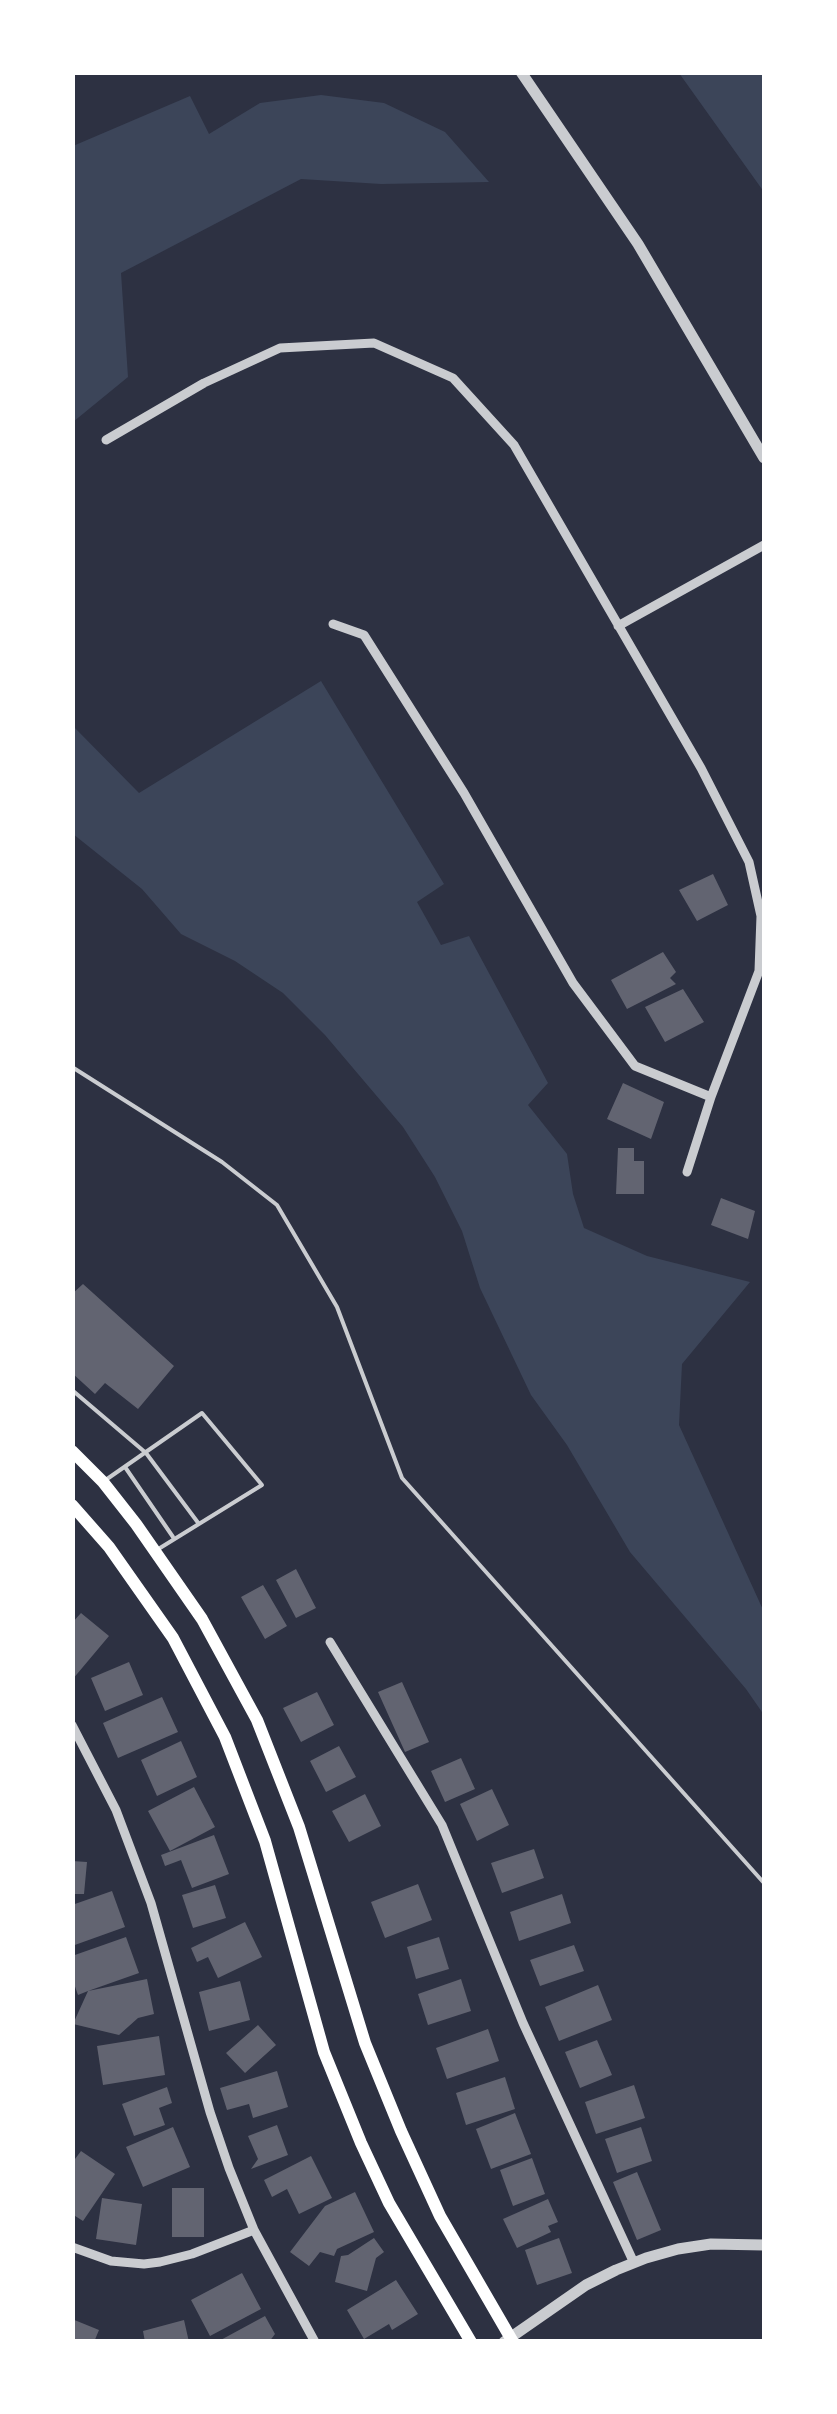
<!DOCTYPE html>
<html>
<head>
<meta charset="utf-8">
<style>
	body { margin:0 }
	#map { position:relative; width:837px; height:2414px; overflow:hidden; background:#2d3142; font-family:Spectral,serif }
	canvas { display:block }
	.frame { position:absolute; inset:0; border:75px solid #fff; pointer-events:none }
</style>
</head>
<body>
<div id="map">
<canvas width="837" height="2414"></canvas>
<div class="frame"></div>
</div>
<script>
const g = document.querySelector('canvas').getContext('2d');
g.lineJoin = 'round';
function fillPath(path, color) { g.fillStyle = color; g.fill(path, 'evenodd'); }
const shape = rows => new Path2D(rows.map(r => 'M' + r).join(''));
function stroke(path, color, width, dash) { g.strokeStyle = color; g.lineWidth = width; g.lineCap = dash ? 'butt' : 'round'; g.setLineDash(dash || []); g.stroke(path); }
fillPath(shape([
	[679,73,764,73,764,192],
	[321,95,384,103,445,132,489,182,381,184,301,179,121,273,128,377,73,422,73,146,190,96,209,134,260,103],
	[321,681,444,884,417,902,441,945,469,936,548,1083,528,1105,567,1154,573,1194,584,1228,647,1256,750,1282,682,1364,679,1425,764,1612,764,1715,746,1689,630,1552,567,1445,531,1395,480,1288,462,1231,435,1177,403,1127,325,1035,283,993,235,961,181,934,142,889,73,834,73,726,139,793]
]), '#3c4559');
fillPath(shape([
	[713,874,728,905,697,921,679,890],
	[663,952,676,972,670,978,676,984,627,1009,611,980],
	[683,989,704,1022,665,1042,645,1007],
	[623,1083,664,1102,651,1139,607,1119],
	[618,1148,634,1148,634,1161,644,1161,644,1194,616,1194],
	[721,1198,755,1211,748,1239,711,1225],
	[83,1284,174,1366,138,1409,105,1383,95,1394,72,1373,72,1294],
	[296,1569,316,1608,296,1618,276,1580],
	[263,1585,287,1626,265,1639,241,1597],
	[81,1613,109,1636,72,1680,72,1623],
	[129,1662,143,1695,105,1711,91,1678],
	[402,1682,429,1742,405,1752,378,1692],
	[317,1692,334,1725,301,1742,283,1708],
	[162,1697,178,1732,118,1758,103,1723],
	[181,1741,197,1777,157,1796,141,1760],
	[339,1746,356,1777,326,1792,310,1761],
	[461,1758,475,1789,445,1802,431,1771],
	[194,1787,215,1827,170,1851,148,1811],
	[492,1789,509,1825,477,1841,460,1804],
	[365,1794,381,1826,349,1842,332,1811],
	[214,1835,229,1874,192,1888,181,1860,165,1866,161,1855],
	[534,1849,544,1878,502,1893,491,1863],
	[72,1861,87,1862,84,1894,72,1894],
	[418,1884,432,1920,385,1938,371,1902],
	[215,1885,226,1918,193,1928,182,1895],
	[112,1891,125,1927,72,1946,72,1905],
	[562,1894,571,1923,519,1941,510,1912],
	[245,1922,262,1957,218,1978,208,1957,197,1962,191,1948],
	[126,1937,139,1973,88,1991,147,1979,154,2014,138,2018,119,2035,73,2024,88,1991,78,1995,72,1978,72,1956],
	[439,1937,449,1969,416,1979,407,1947],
	[574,1945,584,1971,540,1986,530,1960],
	[461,1979,471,2011,428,2025,418,1994],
	[240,1981,250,2020,209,2031,199,1992],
	[598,1985,612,2020,559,2041,545,2007],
	[258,2025,276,2045,245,2073,226,2053],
	[488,2029,499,2061,447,2079,436,2048],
	[159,2036,165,2075,103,2085,97,2046],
	[597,2040,612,2075,580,2088,565,2052],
	[277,2071,288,2107,253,2118,249,2104,227,2110,220,2088],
	[505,2077,515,2109,466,2125,456,2093],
	[634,2085,645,2118,596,2134,585,2102],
	[167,2087,172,2103,159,2108,165,2125,134,2136,122,2104],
	[515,2113,531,2154,491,2169,476,2129],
	[277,2125,288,2155,251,2169,258,2159,248,2136],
	[173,2127,190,2167,143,2187,126,2147],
	[641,2127,652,2161,617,2173,605,2139],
	[81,2151,115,2174,83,2221,72,2214,72,2163],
	[311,2156,332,2198,299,2214,287,2189,272,2197,264,2180],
	[532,2158,545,2194,513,2206,500,2170],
	[637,2172,661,2230,637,2240,613,2182],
	[172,2188,204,2188,204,2237,172,2237],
	[355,2192,374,2232,337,2249,334,2256,320,2252,309,2266,290,2252,325,2206],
	[102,2198,142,2204,136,2245,96,2239],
	[548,2199,558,2222,548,2226,551,2232,517,2248,503,2219],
	[374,2238,384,2252,376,2258,367,2291,335,2282,341,2256,348,2255],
	[559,2238,572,2273,537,2285,525,2250],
	[242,2273,261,2309,210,2336,191,2300],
	[396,2280,418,2314,392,2330,389,2324,364,2339,347,2310],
	[265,2316,275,2334,269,2342,217,2342],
	[72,2319,99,2330,94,2342,72,2342],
	[184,2320,189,2342,145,2342,143,2331]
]), '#626471');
stroke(shape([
	[72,1067,222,1162,277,1205,337,1307,402,1478,764,1883],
	[72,1390,146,1453,199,1524],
	[125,1467,173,1537],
	[107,1479,202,1413,262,1485,160,1548]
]), '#caccd0', 4);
stroke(shape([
	[106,440,204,383,280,348,374,343,453,378,514,445,701,768,749,862,761,916,759,971,711,1097,687,1172],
	[333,624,364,635,464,793,573,983,635,1066,711,1097],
	[618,626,764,545],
	[330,1642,442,1825,523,2023,634,2263],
	[72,1725,116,1810,151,1903,210,2112,229,2168,254,2230,315,2342],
	[72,2247,111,2261,144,2264,160,2262,192,2254,254,2230]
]), '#caccd0', 9);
stroke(shape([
	[521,72,638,244,764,458],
	[504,2342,586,2285,616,2270,646,2258,678,2249,711,2244,764,2245]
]), '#caccd0', 11);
stroke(shape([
	[72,1451,103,1482,136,1524,202,1619,257,1720,299,1827,365,2043,401,2131,440,2216,513,2342],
	[72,1505,109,1547,173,1638,225,1737,265,1841,324,2052,361,2143,389,2203,471,2342]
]), '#fff', 12);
</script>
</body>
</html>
